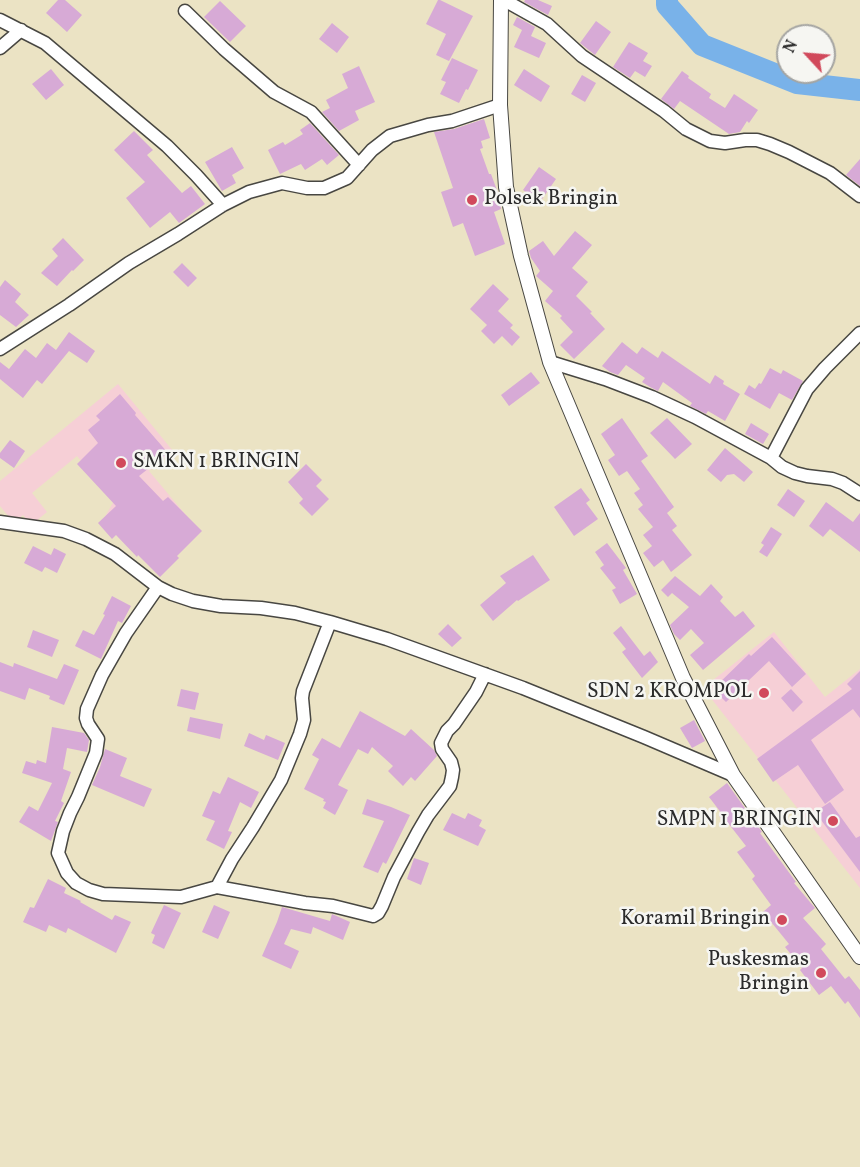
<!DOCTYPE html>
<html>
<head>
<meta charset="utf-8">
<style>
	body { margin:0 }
	#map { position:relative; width:860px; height:1167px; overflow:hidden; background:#ebe3c4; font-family:Vollkorn,serif }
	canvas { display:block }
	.north { position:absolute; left:776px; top:24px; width:60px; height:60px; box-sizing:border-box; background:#f6f6f2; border:2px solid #a5a5a2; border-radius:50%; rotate:296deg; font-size:16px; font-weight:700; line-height:24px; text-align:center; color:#2b2b2b }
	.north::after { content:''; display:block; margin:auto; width:21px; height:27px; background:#d1495b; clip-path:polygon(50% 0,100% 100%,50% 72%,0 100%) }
</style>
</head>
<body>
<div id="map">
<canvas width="860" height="1167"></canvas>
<div class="north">N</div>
</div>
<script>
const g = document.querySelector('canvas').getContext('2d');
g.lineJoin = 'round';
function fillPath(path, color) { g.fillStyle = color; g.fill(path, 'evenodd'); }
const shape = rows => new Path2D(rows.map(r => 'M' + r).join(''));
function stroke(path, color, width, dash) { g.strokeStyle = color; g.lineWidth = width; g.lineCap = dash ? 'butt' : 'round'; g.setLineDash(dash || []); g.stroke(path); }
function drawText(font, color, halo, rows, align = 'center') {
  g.font = font + ' Vollkorn,serif'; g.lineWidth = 5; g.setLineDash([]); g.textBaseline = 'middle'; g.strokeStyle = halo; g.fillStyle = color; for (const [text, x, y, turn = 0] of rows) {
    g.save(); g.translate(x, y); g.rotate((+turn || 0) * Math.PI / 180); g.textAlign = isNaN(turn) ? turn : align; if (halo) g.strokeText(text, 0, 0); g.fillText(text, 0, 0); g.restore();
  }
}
fillPath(shape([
	[118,384,173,451,149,471,195,526,102,522,114,501,77,456,32,493,47,512,31,525,23,515,14,523,0,506,0,481],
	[774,632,825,697,860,669,860,888,703,688]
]), '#f6cfd6');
stroke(shape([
	[667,0,667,5,702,45,797,83,860,90]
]), '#79b2e9', 22);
fillPath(shape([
	[58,0,65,0,82,15,67,32,46,13],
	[438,0,440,0,473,16,449,61,436,55,446,34,426,24],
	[525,0,538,0,552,6,548,15,524,2],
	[220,1,246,26,230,42,204,17],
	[517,17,535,27,531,36,546,43,539,58,514,47,522,30,513,25],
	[596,21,611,32,595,55,580,43],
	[332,23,349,37,337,53,319,39],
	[629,42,648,53,643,61,652,66,645,77,635,71,630,78,613,67],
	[452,58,478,70,468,90,466,89,459,103,440,94,446,82,441,80],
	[359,66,375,102,355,111,359,120,339,131,322,112,330,108,326,100,348,88,342,74],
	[51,69,64,85,46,100,32,84],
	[524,69,550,86,541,102,514,85],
	[682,71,689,76,688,78,711,94,709,98,725,108,734,94,758,110,749,123,747,121,740,132,729,134,680,101,674,109,661,99],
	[582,75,596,83,585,102,571,94],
	[484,119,490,138,481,141,483,148,480,149,489,174,491,174,498,193,501,209,494,212,505,244,475,256,463,223,453,227,441,192,453,188,434,132,454,129],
	[310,123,339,155,327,165,322,159,305,170,301,164,280,174,268,150,283,142,285,145,303,134,300,130],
	[134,131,153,150,147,155,182,193,191,186,205,204,179,223,170,212,150,228,126,198,145,182,114,150],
	[232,147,244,168,232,175,236,183,222,191,205,162],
	[860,159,860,186,846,175],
	[539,167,556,179,540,202,523,190],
	[575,231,592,245,572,268,588,282,576,296,592,312,590,313,605,329,574,359,560,345,573,332,560,318,562,316,545,301,553,291,536,276,540,271,531,258,529,251,543,241,554,256],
	[63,238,84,260,73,271,72,270,57,286,41,273,58,256,52,249],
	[182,263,197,278,188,287,173,272],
	[5,280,21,294,15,302,29,315,16,327,0,315,0,287],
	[493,284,509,299,498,311,513,325,510,328,520,337,512,346,502,336,494,344,481,331,487,325,470,309],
	[69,332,95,351,87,363,69,351,42,384,37,380,23,398,0,379,0,362,9,369,25,349,36,358,47,343,56,350],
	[622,342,637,354,642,347,658,358,662,351,710,384,715,375,724,381,723,384,740,394,725,421,708,411,706,414,690,406,692,403,663,382,658,391,650,387,642,382,645,378,626,365,618,375,610,372,602,366],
	[770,368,781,374,783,370,803,381,792,400,779,393,770,409,744,394,749,385,755,389,759,383,761,384],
	[531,372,540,383,509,406,501,395],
	[120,394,136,413,135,415,168,453,139,476,163,501,168,497,202,531,177,556,179,558,160,577,138,555,137,557,116,535,112,539,98,523,116,506,77,464,98,443,88,430,100,420,96,416],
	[622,418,648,456,641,461,674,507,667,513,677,526,672,530,692,555,671,572,663,560,654,567,643,553,652,546,643,535,653,527,638,509,643,505,634,493,640,489,627,471,619,476,608,460,615,455,601,434],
	[667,418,692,444,675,459,650,433],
	[751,423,769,434,763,444,745,434],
	[10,440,25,451,14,468,0,458,0,453],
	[725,448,753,472,744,482,734,474,727,475,721,482,707,470],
	[306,464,322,480,316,486,329,499,312,516,299,503,303,499,288,482],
	[581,488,590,500,586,503,598,519,574,536,554,507],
	[788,489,805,501,794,517,777,505],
	[826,502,853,522,860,513,860,552,830,529,823,537,809,526],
	[771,527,782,534,767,557,759,552,764,545,761,543],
	[607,543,626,568,623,570,637,594,620,604,612,590,616,588,600,568,604,565,595,552],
	[33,546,51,555,54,548,66,554,57,573,45,567,42,572,24,563],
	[533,555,550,580,518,601,517,600,493,621,480,605,506,583,500,576],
	[675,576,700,596,711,584,723,597,720,601,735,617,743,611,755,626,703,670,690,655,704,643,691,629,680,640,674,634,670,625,689,607,672,593,668,597,661,590],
	[112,596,131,606,122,623,118,621,101,659,75,646,83,630,94,635,105,615,103,614],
	[448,624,462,638,452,647,438,634],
	[621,626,644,656,650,651,658,662,642,678,622,652,626,649,613,633],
	[33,630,59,640,52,657,27,647],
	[772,637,806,674,792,687,769,661,726,702,713,689,749,654,751,656],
	[0,662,13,667,14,663,57,679,64,664,79,670,64,705,49,699,50,696,29,688,25,700,0,691],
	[860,671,860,718,853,709,811,740,844,790,825,804,798,765,773,782,757,759,852,689,847,684],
	[181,689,199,693,195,710,177,706],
	[791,689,803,702,793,712,781,698],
	[360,711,405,736,411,729,434,750,437,756,415,781,411,777,403,786,388,771,393,766,372,747,368,754,358,749,338,785,348,790,335,815,323,808,326,802,323,801,324,799,304,789,319,759,312,755,322,738,340,748],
	[190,717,223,724,220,739,187,731],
	[694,720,705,741,692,748,680,728],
	[52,727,84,733,89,740,87,752,67,748,63,769,71,772,61,801,64,803,55,821,58,822,51,841,19,822,29,806,38,811,52,783,22,773,26,761,36,764,37,760,46,763],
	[249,733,264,740,266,735,285,743,278,760,244,746],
	[105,749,127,758,120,776,152,789,144,807,92,785,100,767],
	[228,777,259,792,251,808,240,802,228,831,232,832,224,849,206,840,215,821,202,816,213,791,220,794],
	[727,783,762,832,760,833,796,882,794,883,815,908,803,918,826,944,821,949,845,979,849,976,860,990,860,1018,848,1001,845,1004,831,986,819,995,800,970,802,968,785,947,789,944,763,912,771,905,752,879,755,876,737,852,746,846,728,823,726,824,719,816,722,814,709,797],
	[367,799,391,807,410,815,386,864,383,862,378,873,363,867,384,821,362,814],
	[830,802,856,838,860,836,860,872,815,812],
	[452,813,465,819,468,813,482,820,479,826,486,830,478,846,443,830],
	[414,858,429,863,421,885,407,879],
	[48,879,66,888,64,893,81,901,80,902,112,920,115,915,131,922,116,953,68,928,66,933,49,925,46,932,23,922,30,907,34,908],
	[164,905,181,913,164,949,152,943,155,935,151,933],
	[214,905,230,912,218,939,202,932],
	[282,907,330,921,332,914,350,922,343,940,313,927,311,934,291,929,284,944,299,951,291,969,262,956,277,922]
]), '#d7aad6');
const minor = shape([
	[504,0,547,24,582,56,664,111,686,129,710,141,725,143,745,140,757,140,770,144,789,152,830,173,860,196],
	[185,11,224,49,274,92,311,112,359,165],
	[0,20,45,43,167,146,196,175,223,205],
	[0,48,21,30],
	[0,349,69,305,129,263,178,234,223,205,249,192,282,183,307,188,324,188,347,178,372,150,390,136,428,125,452,121,500,105],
	[550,362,605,379,652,397,695,417,771,458,782,467,795,473,807,476,832,479,843,483,860,494],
	[771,458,807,389,825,368,860,333],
	[0,522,64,531,86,539,115,554,158,587,172,594,193,601,221,606,261,608,295,613,330,622,387,639,523,688,644,737,733,775],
	[158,587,126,633,102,675,87,709,86,718,88,724,98,739,96,753,78,797,70,813,63,831,58,853,67,873,76,883,89,890,103,894,181,897,217,887,305,903,333,906,373,916,378,913,382,906,394,877,418,832,428,815,450,786,452,777,453,770,451,762,442,749,441,743,447,731,454,724,476,692,485,674],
	[217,887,232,859,253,827,281,780,300,734,304,720,302,698,303,691,330,622]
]);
const tertiary = shape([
	[501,0,500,105,506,187,521,256,550,362,683,678,733,775,860,957]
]);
stroke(minor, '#484742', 15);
stroke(tertiary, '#484742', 16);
stroke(minor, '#fff', 12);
stroke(tertiary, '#fff', 14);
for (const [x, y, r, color] of [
	[472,200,6,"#d1495b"],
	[121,463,6,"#d1495b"],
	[764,693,6,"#d1495b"],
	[833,821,6,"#d1495b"],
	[782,920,6,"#d1495b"],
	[821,973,6,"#d1495b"]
]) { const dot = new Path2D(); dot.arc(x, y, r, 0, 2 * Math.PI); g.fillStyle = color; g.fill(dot); stroke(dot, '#f6f6f2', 2); }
drawText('21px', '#2b2b2b', '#f6f6f2', [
	["Polsek Bringin",484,200,"left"],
	["SMKN 1 BRINGIN",133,463,"left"],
	["SDN 2 KROMPOL",752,693],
	["SMPN 1 BRINGIN",821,821],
	["Koramil Bringin",770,920],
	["Puskesmas",809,961],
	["Bringin",809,985]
], 'right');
</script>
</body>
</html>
